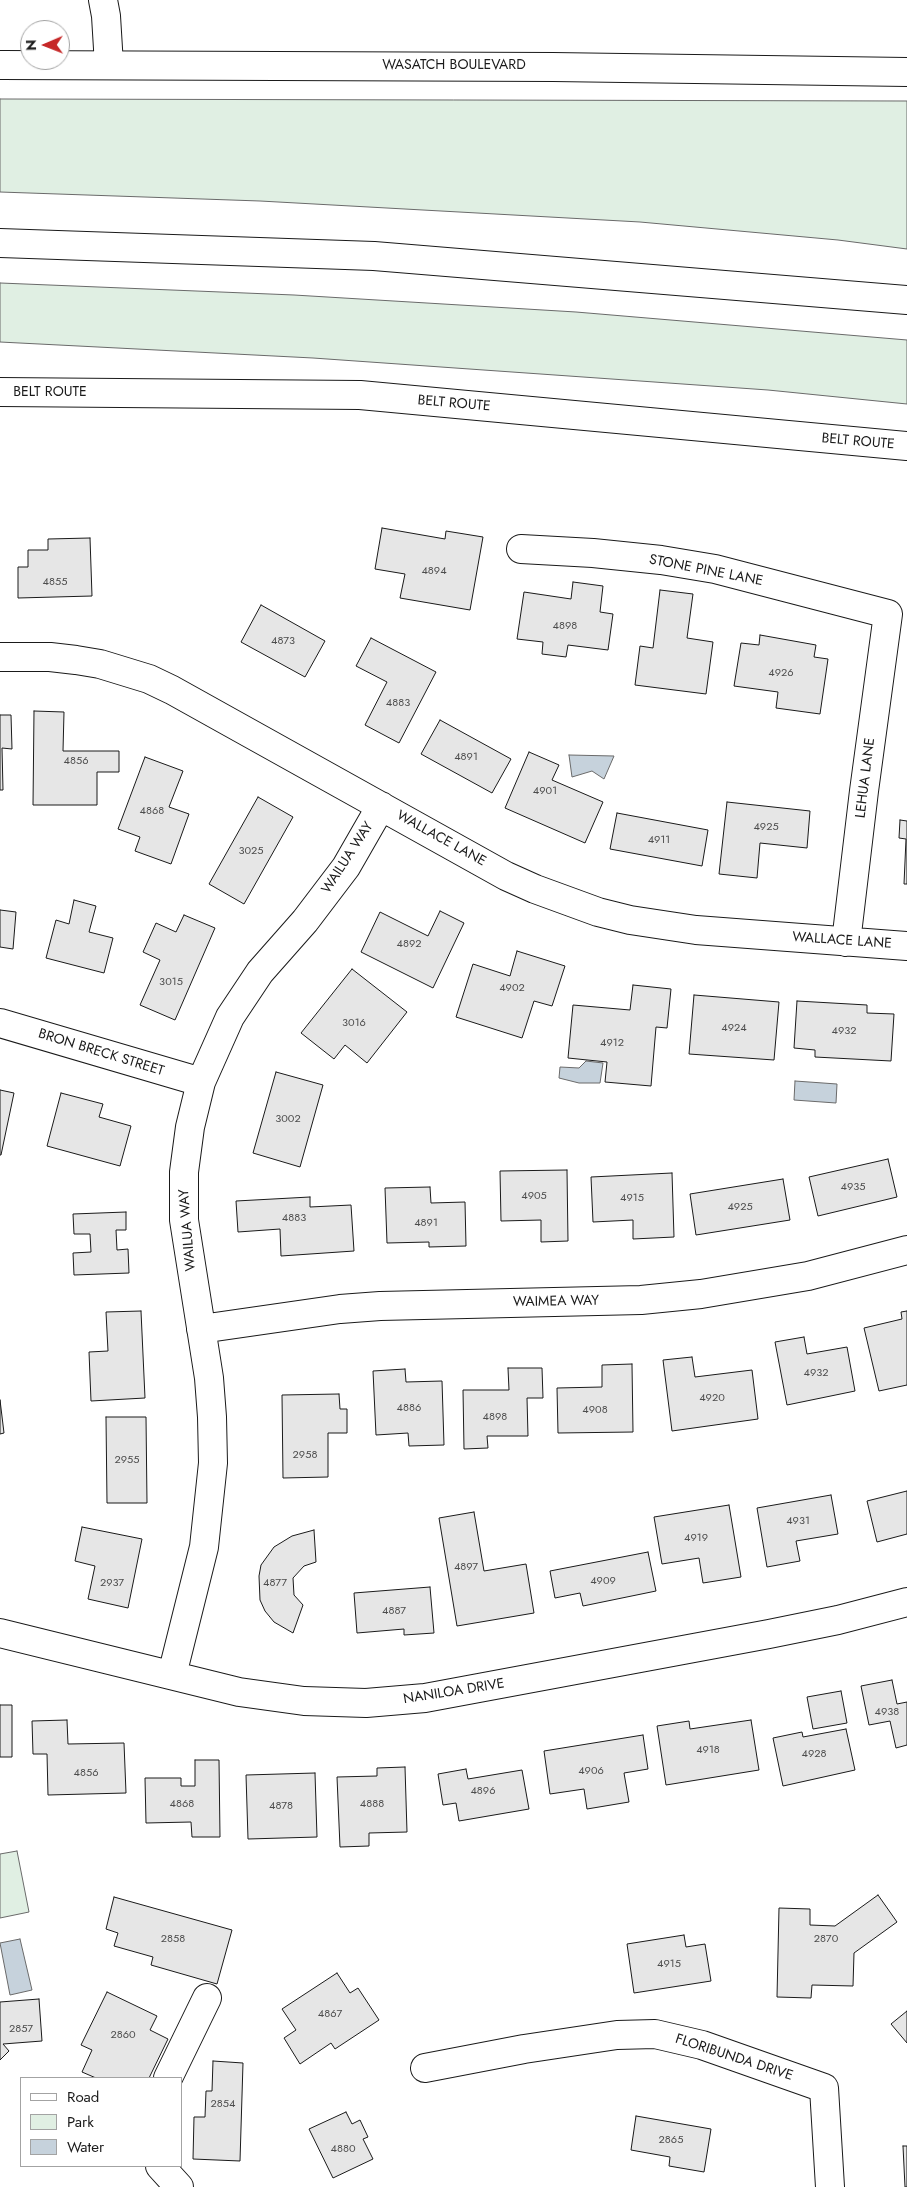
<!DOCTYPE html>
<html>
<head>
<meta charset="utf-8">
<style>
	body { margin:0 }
	#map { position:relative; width:907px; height:2187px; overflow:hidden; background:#fff; font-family:Jost,sans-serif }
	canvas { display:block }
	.legend { position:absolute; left:20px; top:2077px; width:162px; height:90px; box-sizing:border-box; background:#fff; border:1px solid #a3a3a3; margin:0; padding:6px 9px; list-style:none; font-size:15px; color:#1a1a1a }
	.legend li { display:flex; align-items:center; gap:10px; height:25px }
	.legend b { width:25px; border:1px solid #a3a3a3 }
	.north { position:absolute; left:20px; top:20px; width:50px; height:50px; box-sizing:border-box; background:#fff; border:1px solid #a3a3a3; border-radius:50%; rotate:269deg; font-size:14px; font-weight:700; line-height:20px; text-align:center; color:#1a1a1a }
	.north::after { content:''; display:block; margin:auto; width:18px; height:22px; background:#c62828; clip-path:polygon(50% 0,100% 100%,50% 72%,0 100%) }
</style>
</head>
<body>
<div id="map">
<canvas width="907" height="2187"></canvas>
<ul class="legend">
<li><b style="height:6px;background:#fff"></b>Road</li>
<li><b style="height:14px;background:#e0efe3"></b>Park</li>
<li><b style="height:14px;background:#c6d2dc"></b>Water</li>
</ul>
<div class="north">N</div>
</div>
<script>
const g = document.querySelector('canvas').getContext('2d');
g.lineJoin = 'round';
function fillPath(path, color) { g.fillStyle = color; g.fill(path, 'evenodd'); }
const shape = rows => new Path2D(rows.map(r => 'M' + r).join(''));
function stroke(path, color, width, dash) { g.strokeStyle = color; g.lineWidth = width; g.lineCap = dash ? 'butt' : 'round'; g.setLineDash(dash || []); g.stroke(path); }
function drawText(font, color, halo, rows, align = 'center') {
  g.font = font + ' Jost,sans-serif'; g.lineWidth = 4; g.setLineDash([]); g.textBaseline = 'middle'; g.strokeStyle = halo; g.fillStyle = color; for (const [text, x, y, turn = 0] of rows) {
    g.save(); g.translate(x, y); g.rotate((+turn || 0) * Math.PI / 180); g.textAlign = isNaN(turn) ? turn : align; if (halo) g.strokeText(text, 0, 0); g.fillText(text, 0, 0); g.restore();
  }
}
const green = shape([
	[0,99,907,101,907,249,838,240,640,222,260,201,0,192,0,99],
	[0,283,294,295,576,312,907,340,907,404,768,390,313,358,0,342,0,283],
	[17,1851,29,1912,0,1918,0,1854,17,1851]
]);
fillPath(green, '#e0efe3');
stroke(green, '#6a6a6a', 1);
const water = shape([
	[569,755,614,756,604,779,592,771,572,777,569,755],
	[586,1061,603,1063,600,1083,579,1083,559,1078,560,1067,579,1068,586,1061],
	[795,1081,837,1084,836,1103,794,1100,795,1081],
	[20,1939,32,1990,10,1995,0,1943,20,1939]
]);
fillPath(water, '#c6d2dc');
stroke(water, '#6a6a6a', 1);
const building = shape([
	[382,528,445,539,446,531,483,537,470,610,400,598,405,574,375,569,382,528],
	[90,538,92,596,18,598,18,567,28,567,28,550,48,550,48,539,90,538],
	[573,582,603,586,600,612,613,614,608,650,568,645,566,657,542,654,543,642,517,639,524,592,571,599,573,582],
	[660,590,693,594,687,638,713,642,706,694,635,685,640,646,653,648,660,590],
	[261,605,325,641,305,677,241,642,261,605],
	[760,635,816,645,814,657,828,659,820,714,776,708,778,692,734,686,741,643,759,645,760,635],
	[371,638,436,672,399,743,365,725,387,682,356,666,371,638],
	[34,711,64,712,63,751,119,751,119,772,97,772,97,805,33,805,34,711],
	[0,715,11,715,12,749,2,748,3,790,0,790,0,715],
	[440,720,511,759,492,793,421,754,440,720],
	[529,752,559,765,552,780,603,802,585,843,505,808,529,752],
	[145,757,183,771,169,807,189,814,171,864,135,851,140,837,118,829,145,757],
	[258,797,293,817,244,904,209,884,258,797],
	[727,802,810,811,807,848,760,843,757,878,719,874,727,802],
	[617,813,708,830,702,866,610,849,617,813],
	[900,820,907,821,907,884,904,884,906,839,899,838,900,820],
	[74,900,96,906,89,932,113,938,104,973,46,958,56,920,69,924,74,900],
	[0,910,16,912,13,949,0,947,0,910],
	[440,911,464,923,433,988,361,952,380,912,428,936,440,911],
	[184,915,215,928,175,1020,140,1005,160,960,143,952,156,923,176,932,184,915],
	[517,951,565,966,552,1006,534,1001,522,1038,456,1017,473,964,510,976,517,951],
	[352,969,407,1012,367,1063,345,1045,334,1059,301,1033,352,969],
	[633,985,671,989,667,1028,656,1027,651,1086,605,1082,607,1062,568,1058,573,1005,630,1010,633,985],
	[694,995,779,1002,774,1060,689,1054,694,995],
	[797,1001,867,1005,867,1013,894,1014,891,1061,815,1057,815,1050,794,1048,797,1001],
	[276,1072,323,1085,300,1167,253,1153,276,1072],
	[0,1090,14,1093,1,1155,0,1155,0,1090],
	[61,1093,103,1104,99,1117,131,1126,120,1166,47,1146,61,1093],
	[888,1159,897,1197,818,1216,809,1177,888,1159],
	[567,1170,568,1241,541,1242,541,1220,501,1221,500,1171,567,1170],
	[672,1173,674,1237,633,1239,633,1220,593,1222,591,1177,672,1173],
	[783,1179,790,1220,696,1235,690,1194,783,1179],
	[430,1187,431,1203,465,1202,466,1246,429,1247,429,1242,387,1243,385,1188,430,1187],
	[310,1197,310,1207,351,1205,354,1251,281,1256,280,1229,238,1232,236,1201,310,1197],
	[126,1212,126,1230,116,1230,117,1250,128,1249,129,1273,74,1275,73,1253,91,1252,90,1234,74,1234,73,1214,126,1212],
	[141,1311,145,1398,91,1401,89,1352,108,1351,106,1312,141,1311],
	[907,1311,907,1385,879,1391,864,1328,902,1319,901,1312,907,1311],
	[804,1337,807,1354,847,1347,855,1391,787,1405,775,1342,804,1337],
	[692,1357,695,1377,752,1370,758,1419,672,1431,663,1360,692,1357],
	[632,1364,633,1432,558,1433,557,1388,602,1387,602,1365,632,1364],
	[508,1368,542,1368,543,1398,527,1398,528,1436,487,1436,488,1448,464,1449,463,1390,509,1390,508,1368],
	[405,1369,406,1382,442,1381,444,1445,409,1446,408,1433,376,1435,373,1371,405,1369],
	[339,1394,340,1409,347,1409,347,1433,328,1433,328,1477,283,1478,282,1395,339,1394],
	[0,1400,4,1433,0,1434,0,1400],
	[106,1417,146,1417,147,1503,107,1503,106,1417],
	[907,1491,907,1534,877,1542,867,1501,907,1491],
	[831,1495,838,1534,796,1541,800,1561,767,1567,757,1508,831,1495],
	[729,1505,741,1577,703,1583,699,1558,662,1564,654,1517,729,1505],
	[474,1512,484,1571,526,1564,534,1613,457,1626,439,1518,474,1512],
	[82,1527,142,1539,128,1608,88,1599,95,1566,75,1561,82,1527],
	[314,1530,316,1562,304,1566,293,1578,294,1595,303,1605,293,1633,274,1622,265,1611,260,1600,259,1576,261,1565,274,1547,292,1536,314,1530],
	[648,1552,656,1591,583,1606,580,1593,555,1598,550,1571,648,1552],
	[430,1587,434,1633,404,1635,404,1629,357,1633,354,1593,430,1587],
	[892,1680,897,1704,907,1702,907,1745,896,1748,890,1721,869,1725,861,1686,892,1680],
	[841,1691,847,1723,813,1729,807,1697,841,1691],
	[0,1705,12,1705,12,1757,0,1757,0,1705],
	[67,1720,68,1744,124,1743,126,1793,48,1795,47,1754,33,1754,32,1721,67,1720],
	[751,1720,759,1770,666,1785,657,1726,689,1721,690,1729,751,1720],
	[846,1729,855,1770,783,1786,773,1738,802,1732,803,1737,846,1729],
	[643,1735,648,1769,624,1773,629,1802,587,1809,584,1789,550,1794,544,1751,643,1735],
	[195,1760,219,1760,220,1837,192,1837,191,1822,146,1823,145,1778,181,1778,181,1786,195,1786,195,1760],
	[405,1767,407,1832,369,1833,369,1846,340,1847,337,1777,377,1776,377,1768,405,1767],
	[466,1769,468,1779,522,1770,529,1809,459,1821,456,1803,443,1805,438,1774,466,1769],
	[315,1773,317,1837,248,1839,246,1775,315,1773],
	[878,1895,897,1922,854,1953,853,1986,812,1985,811,1998,777,1997,779,1908,810,1909,810,1925,835,1926,878,1895],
	[114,1897,232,1930,217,1984,151,1965,153,1957,114,1946,118,1933,106,1929,114,1897],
	[684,1935,686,1947,705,1944,711,1981,634,1993,627,1944,684,1935],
	[337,1973,350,1993,358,1988,379,2020,335,2049,331,2043,300,2064,284,2038,296,2030,282,2009,337,1973],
	[107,1992,157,2016,150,2030,168,2039,149,2078,96,2078,82,2072,92,2050,81,2045,107,1992],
	[39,1999,42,2041,3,2044,9,2051,0,2060,0,2002,39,1999],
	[907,2011,907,2043,891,2024,907,2011],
	[213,2061,243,2063,240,2161,193,2159,194,2117,205,2117,206,2091,212,2091,213,2061],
	[346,2112,352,2124,360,2120,368,2137,363,2139,373,2159,333,2178,309,2129,346,2112],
	[636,2116,711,2129,704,2172,669,2166,670,2157,631,2150,636,2116],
	[903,2146,907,2146,907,2187,905,2187,903,2146]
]);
fillPath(building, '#e6e6e6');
stroke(building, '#1a1a1a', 1);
const minor = shape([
	[103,0,106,16,109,65],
	[0,65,553,67,907,72],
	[521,549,593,553,661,560,715,569,888,614],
	[0,657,50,657,76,660,100,664,149,679,172,690,506,876,535,889,598,912,630,920,696,930,907,946],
	[846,942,864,791,888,614],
	[0,1023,201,1082],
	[201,1329,340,1309,380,1306,641,1300,701,1294,808,1276,907,1250],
	[0,1633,239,1692,304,1701,366,1703,425,1698,769,1634,838,1620,907,1602],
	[172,1675,204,1547,213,1463,212,1417,209,1378,184,1220,184,1172,190,1127,201,1082,230,1017,260,972,305,921,346,867,381,806],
	[425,2068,524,2049,617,2035,655,2034,702,2045,824,2088,830,2187],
	[168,2078,207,1998],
	[160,2166,179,2187]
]);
const highway = shape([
	[0,243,374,256,907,300],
	[0,392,360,395,907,446]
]);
stroke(minor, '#1a1a1a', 30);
stroke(highway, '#1a1a1a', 30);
stroke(minor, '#fff', 28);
stroke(highway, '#fff', 28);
drawText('11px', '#4d4d4d', null, [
	["4894",434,571],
	["4855",55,582],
	["4898",565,626],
	["4873",283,641],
	["4926",781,673],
	["4883",398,703],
	["4891",466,757],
	["4856",76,761],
	["4901",545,791],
	["4868",152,811],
	["4925",766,827],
	["4911",659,840],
	["3025",251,851],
	["4892",409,944],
	["3015",171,982],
	["4902",512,988],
	["3016",354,1023],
	["4924",734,1028],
	["4932",844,1031],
	["4912",612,1043],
	["3002",288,1119],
	["4935",853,1187],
	["4905",534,1196],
	["4915",632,1198],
	["4925",740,1207],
	["4883",294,1218],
	["4891",426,1223],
	["4932",816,1373],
	["4920",712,1398],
	["4886",409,1408],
	["4908",595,1410],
	["4898",495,1417],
	["2958",305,1455],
	["2955",127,1460],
	["4931",798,1521],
	["4919",696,1538],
	["4897",466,1567],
	["4909",603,1581],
	["2937",112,1583],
	["4877",275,1583],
	["4887",394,1611],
	["4938",887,1712],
	["4918",708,1750],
	["4928",814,1754],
	["4906",591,1771],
	["4856",86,1773],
	["4896",483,1791],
	["4868",182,1804],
	["4888",372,1804],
	["4878",281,1806],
	["2858",173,1939],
	["2870",826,1939],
	["4915",669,1964],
	["4867",330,2014],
	["2857",21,2029],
	["2860",123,2035],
	["2854",223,2104],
	["2865",671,2140],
	["4880",343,2149]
]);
drawText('14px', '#1a1a1a', '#fff', [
	["WASATCH BOULEVARD",454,66],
	["BELT ROUTE",50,393],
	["BELT ROUTE",454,404,5],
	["BELT ROUTE",858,442,5],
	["STONE PINE LANE",706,571,11],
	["LEHUA LANE",866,778,-83],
	["WALLACE LANE",441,839,29],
	["WAILUA WAY",348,858,-57],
	["WALLACE LANE",842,941,4],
	["BRON BRECK STREET",101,1053,17],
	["WAILUA WAY",188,1230,-95],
	["WAIMEA WAY",556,1302,-1],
	["NANILOA DRIVE",454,1692,-9],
	["FLORIBUNDA DRIVE",734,2058,18]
]);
</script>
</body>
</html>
